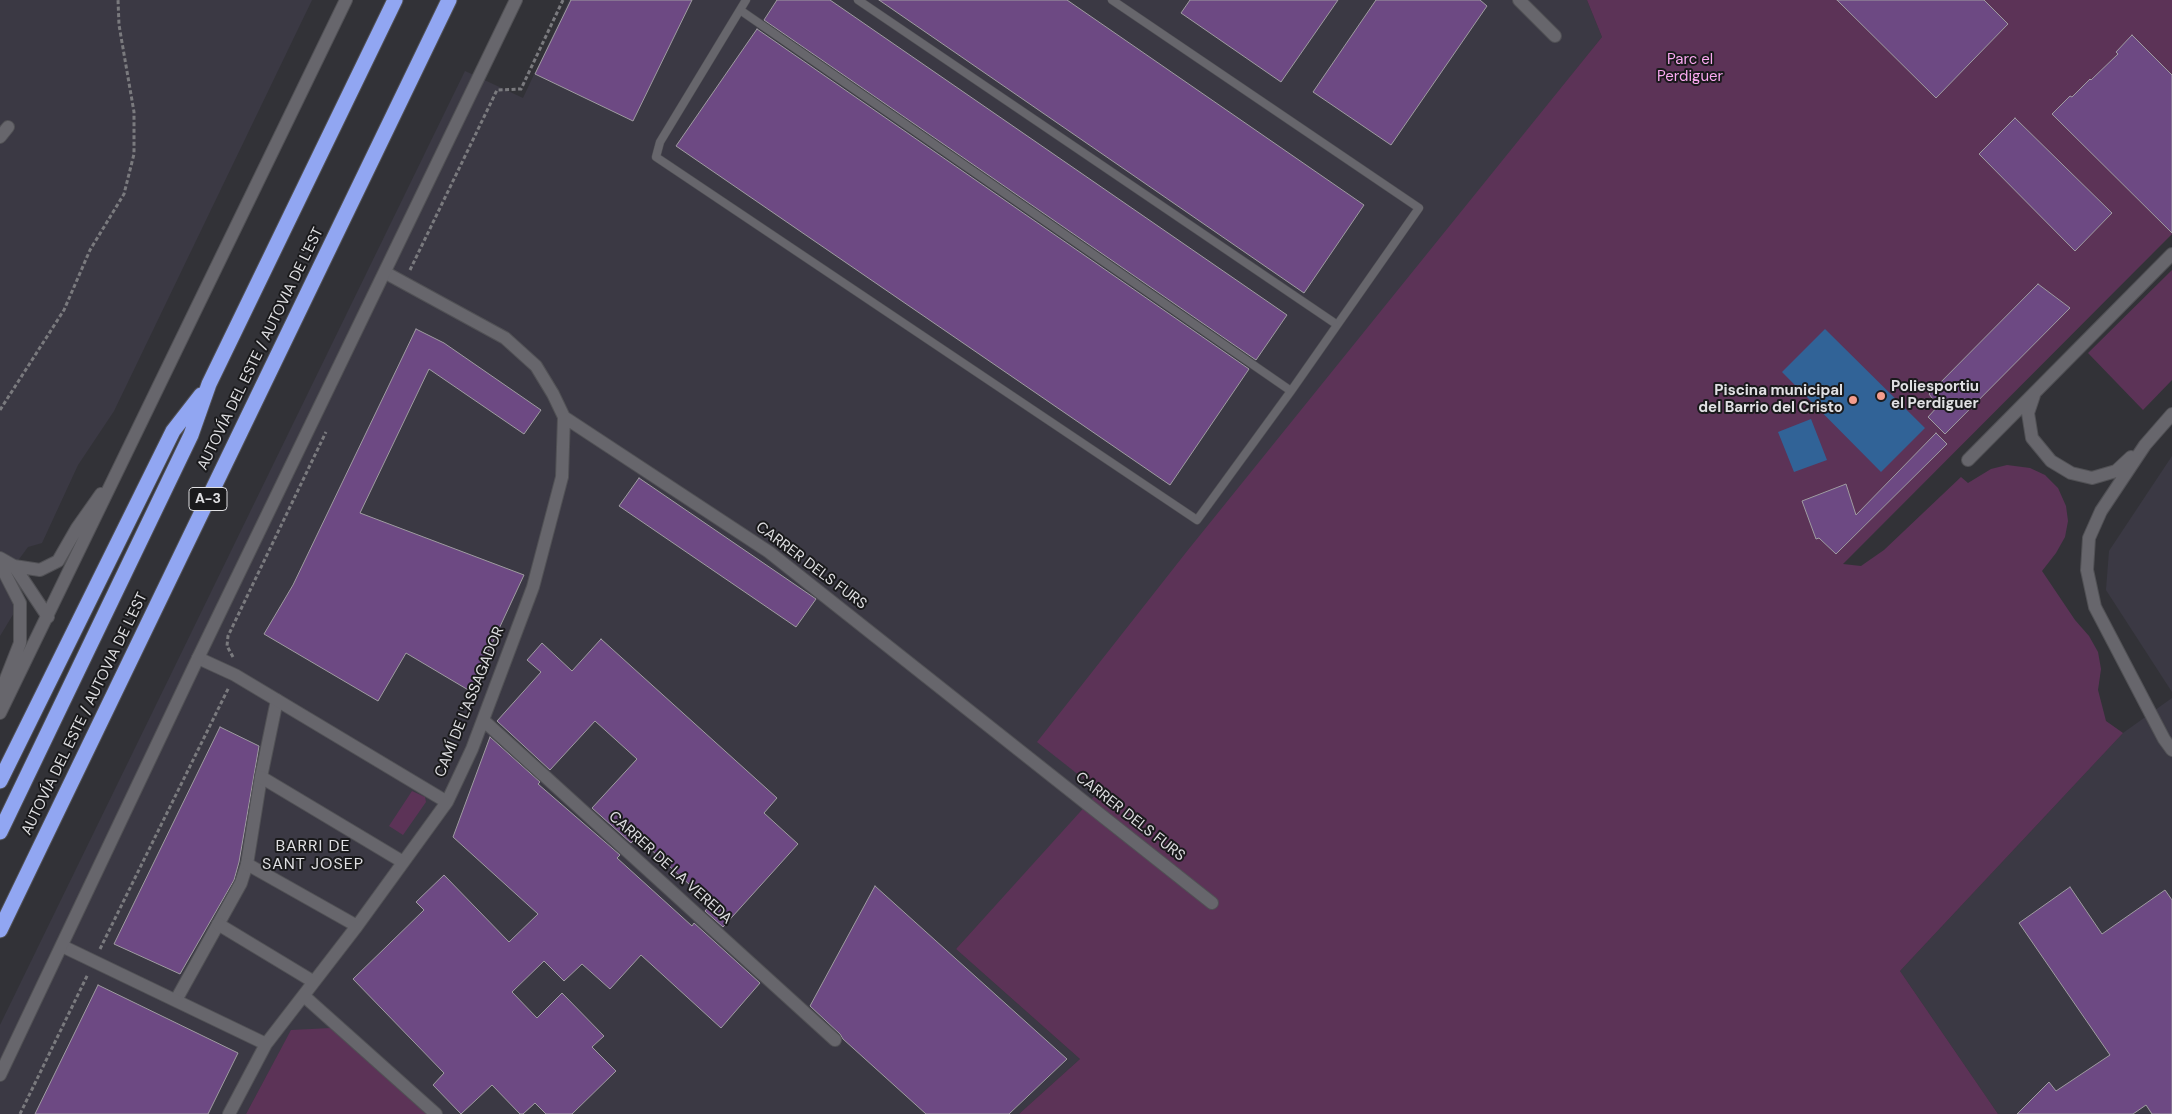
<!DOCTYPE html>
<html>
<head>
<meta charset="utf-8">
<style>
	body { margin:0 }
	canvas { display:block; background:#323237 }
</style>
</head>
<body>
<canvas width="2172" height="1114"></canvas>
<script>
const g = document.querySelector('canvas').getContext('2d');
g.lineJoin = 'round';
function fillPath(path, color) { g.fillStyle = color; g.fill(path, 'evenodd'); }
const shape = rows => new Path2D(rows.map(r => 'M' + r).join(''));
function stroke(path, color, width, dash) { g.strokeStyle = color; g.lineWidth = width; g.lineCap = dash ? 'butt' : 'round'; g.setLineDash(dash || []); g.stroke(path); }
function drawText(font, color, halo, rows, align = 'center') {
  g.font = font + ' "DM Sans",sans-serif'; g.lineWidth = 4; g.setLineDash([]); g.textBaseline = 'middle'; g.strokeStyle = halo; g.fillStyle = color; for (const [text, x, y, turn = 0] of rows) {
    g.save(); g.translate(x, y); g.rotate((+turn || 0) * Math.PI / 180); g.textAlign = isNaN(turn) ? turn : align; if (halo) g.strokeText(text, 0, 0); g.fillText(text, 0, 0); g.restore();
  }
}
fillPath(shape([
	[0,0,312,0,114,411,78,465,42,543,28,547,14,566,20,603,0,636],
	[569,0,1587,0,1602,37,1038,742,1100,791,956,949,1080,1059,1019,1114,427,1114,291,1031,246,1114,0,1114,0,1025,465,71,523,98],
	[2172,456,2172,692,2106,590,2109,551],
	[2172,698,2172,1114,1998,1114,1900,971,2123,733]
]), '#3b3944');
fillPath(shape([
	[1587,0,2172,0,2172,234,1843,564,1861,566,1884,550,1961,477,1968,483,1991,469,2007,465,2030,468,2045,475,2058,488,2066,506,2068,521,2065,537,2056,553,2042,571,2075,620,2089,636,2098,652,2101,669,2098,690,2106,721,2123,733,1900,971,1998,1114,1019,1114,1080,1059,956,949,1099,791,1037,742,1188,550,1602,37],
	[2172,270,2172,380,2143,410,2088,353],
	[412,791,425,797,426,802,403,835,389,826],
	[331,1028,427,1114,246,1114,291,1030]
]), '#5c3357');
fillPath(shape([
	[1825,329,1925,428,1881,472,1782,372],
	[1811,419,1827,460,1794,472,1778,432]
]), '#316397');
const building = shape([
	[571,0,692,0,633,121,535,74,571,0],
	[777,0,830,0,1287,315,1256,360,764,20,777,0],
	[879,0,1067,0,1364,205,1304,293,879,0],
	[1190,0,1338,0,1281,82,1181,13,1190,0],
	[1376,0,1480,0,1487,6,1391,145,1313,92,1376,0],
	[1837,0,1984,0,2008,24,1936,98,1837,0],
	[757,29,1249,369,1170,485,676,146,757,29],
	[2132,35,2172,75,2172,233,2052,114,2070,96,2072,97,2090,79,2091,80,2118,54,2116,52,2132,35],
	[2015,118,2112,213,2075,251,1979,154,2015,118],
	[2038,284,2070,308,1945,434,1928,417,1938,406,1929,394,2038,284],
	[416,329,444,343,541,410,524,434,429,369,360,513,524,575,470,691,406,653,378,701,264,634,293,585,416,329],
	[1936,433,1947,444,1836,554,1819,538,1816,539,1802,501,1846,484,1856,515,1936,433],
	[639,478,816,599,796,627,619,506,639,478],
	[601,639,777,798,764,813,798,844,723,927,705,911,711,904,637,837,631,843,592,808,637,759,595,721,550,770,497,721,541,672,527,660,542,643,572,671,601,639],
	[220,727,259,746,239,862,234,880,180,974,114,944,220,727],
	[490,737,540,782,538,784,620,855,617,858,692,926,694,923,760,983,721,1028,641,955,610,989,582,964,564,981,544,961,512,992,537,1018,562,993,604,1036,592,1047,616,1071,572,1114,546,1114,535,1103,523,1114,520,1114,492,1085,461,1114,433,1085,444,1073,353,979,424,910,416,902,444,875,509,942,538,914,453,837,490,737],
	[875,886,1067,1059,1009,1114,926,1114,843,1039,840,1034,810,1006,875,886],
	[2070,887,2102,934,2165,890,2172,900,2172,1114,2152,1114,2146,1105,2133,1114,2017,1114,2049,1082,2056,1091,2110,1055,2019,923,2070,887],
	[98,985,238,1053,208,1114,35,1114,98,985]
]);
fillPath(building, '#6d4983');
stroke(building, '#9f9ca1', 1);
const service = shape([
	[746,0,660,142,656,157,1197,520,1291,391,1419,208,1112,0],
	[858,0,1336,324],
	[740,10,1291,391]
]);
const pedestrian = shape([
	[176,1000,241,883,247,864,261,777,277,700]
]);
const minor = shape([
	[1519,0,1555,36],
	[0,137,8,127],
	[386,273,505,338,536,366,553,394,564,417,769,552,1212,903],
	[2034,395,2028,413,2032,438,2051,461,2071,473,2092,478,2116,471,2131,457],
	[2172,414,2145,445,2101,511,2089,538,2087,570,2095,607,2164,739,2172,750],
	[1968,460,2172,254],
	[0,558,14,566,40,570,58,561,77,528,101,494],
	[0,564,20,603,20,643,0,694],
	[14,566,48,617],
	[198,658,235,675,447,802],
	[0,713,346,0],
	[483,720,835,1040],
	[261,777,403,862],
	[247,864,357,926],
	[218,924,314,982],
	[62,946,266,1044],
	[304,996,436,1114],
	[229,1114,266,1044,357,926,447,802,472,749,533,587,562,477,564,417]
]);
const tertiary = shape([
	[0,1075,198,658,516,0]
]);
const motorway = shape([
	[0,781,173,431,201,395],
	[0,832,191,435,209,384,395,0],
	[0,930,449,0]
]);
stroke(service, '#515155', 9);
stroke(pedestrian, '#515155', 14);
stroke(minor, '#515155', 14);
stroke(tertiary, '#515155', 14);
stroke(motorway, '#515155', 17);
stroke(shape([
	[410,270,497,90,521,89,563,0],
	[0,410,64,310,90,250,124,194,134,154,134,112,119,25,118,0],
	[233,657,227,646,228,636,326,432],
	[100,949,229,687],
	[20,1114,88,974]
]), '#7a7a7e', 3, [4, 2.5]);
stroke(service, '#67666c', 8);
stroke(pedestrian, '#67666c', 12);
stroke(minor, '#67666c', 12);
stroke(tertiary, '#67666c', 12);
stroke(motorway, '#91a6f2', 15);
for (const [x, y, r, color] of [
	[1881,396,5,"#f49d8d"],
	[1853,400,5,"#f49d8d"]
]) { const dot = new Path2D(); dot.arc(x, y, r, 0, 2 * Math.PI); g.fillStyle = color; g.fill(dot); stroke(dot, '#1a1a1c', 2); }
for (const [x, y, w] of [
	[208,499,38]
]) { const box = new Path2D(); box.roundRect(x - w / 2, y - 11.5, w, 23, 4); g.fillStyle = '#1a1a1c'; g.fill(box); stroke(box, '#e0e0e3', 1); }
drawText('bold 14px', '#e0e0e3', null, [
	["A-3",208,499]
]);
drawText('15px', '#fbaaf1', '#1a1a1c', [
	["Parc el",1690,60],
	["Perdiguer",1690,77]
]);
drawText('15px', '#e0e0e3', '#1a1a1c', [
	["AUTOVÍA DEL ESTE / AUTOVIA DE L'EST",261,349,-64],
	["CARRER DELS FURS",811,566,37],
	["CAMÍ DE L'ASSAGADOR",470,702,-68],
	["AUTOVÍA DEL ESTE / AUTOVIA DE L'EST",85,714,-64],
	["CARRER DELS FURS",1130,817,38],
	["CARRER DE LA VEREDA",670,868,42]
]);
drawText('bold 15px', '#e0e0e3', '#1a1a1c', [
	["Poliesportiu",1891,387],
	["el Perdiguer",1891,404],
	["Piscina municipal",1843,391,"right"],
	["del Barrio del Cristo",1843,408,"right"]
], 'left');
g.letterSpacing = '1px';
drawText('16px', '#e0e0e3', '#1a1a1c', [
	["BARRI DE",313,847],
	["SANT JOSEP",313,865]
]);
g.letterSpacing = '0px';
</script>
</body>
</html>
